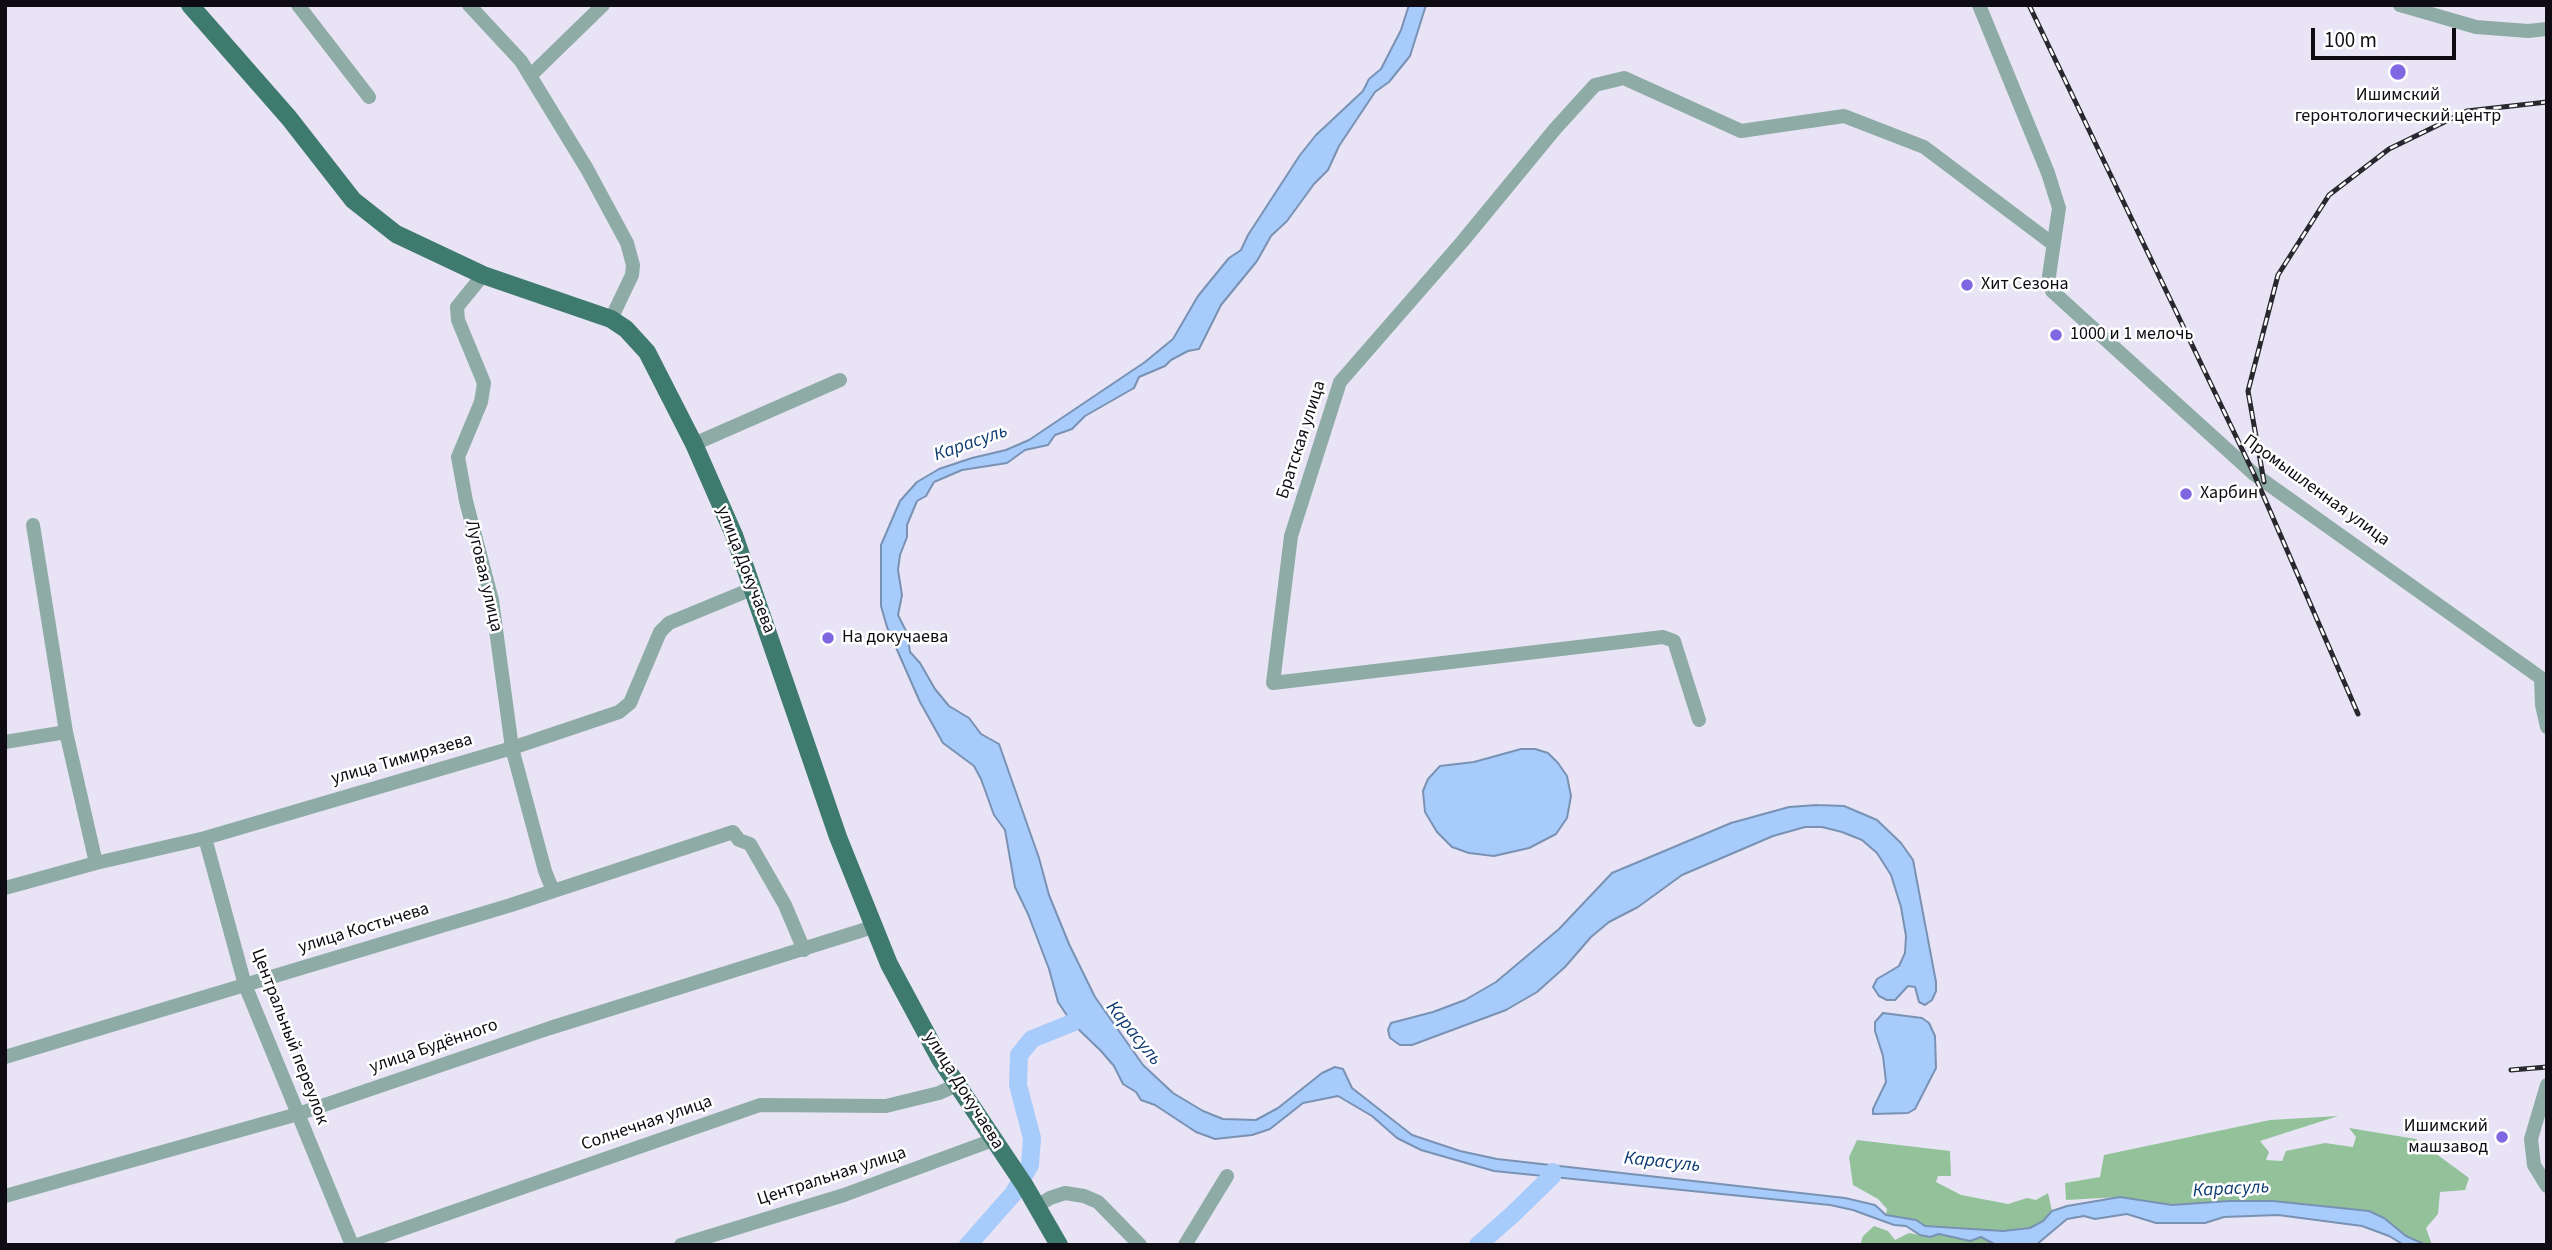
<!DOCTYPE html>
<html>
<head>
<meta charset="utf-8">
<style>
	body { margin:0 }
	#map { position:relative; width:2552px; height:1250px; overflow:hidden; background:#e8e4f6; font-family:"Source Sans 3",sans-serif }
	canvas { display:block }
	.frame { position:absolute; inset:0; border:7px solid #0e0c12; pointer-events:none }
	.scale { position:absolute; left:2311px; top:28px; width:145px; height:32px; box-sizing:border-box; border:4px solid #0e0c12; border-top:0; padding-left:9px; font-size:21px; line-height:24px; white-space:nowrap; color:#0e0c12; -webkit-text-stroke:5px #fff; paint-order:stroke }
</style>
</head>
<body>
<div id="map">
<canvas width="2552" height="1250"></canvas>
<div class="frame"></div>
<div class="scale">100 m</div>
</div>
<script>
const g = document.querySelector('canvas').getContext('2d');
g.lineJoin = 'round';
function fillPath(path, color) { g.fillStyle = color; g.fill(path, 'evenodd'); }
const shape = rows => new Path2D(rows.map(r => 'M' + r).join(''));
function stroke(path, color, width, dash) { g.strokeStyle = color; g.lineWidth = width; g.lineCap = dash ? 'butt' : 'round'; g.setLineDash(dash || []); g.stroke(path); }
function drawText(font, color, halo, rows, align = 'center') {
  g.font = font + ' "Source Sans 3",sans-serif'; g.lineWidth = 5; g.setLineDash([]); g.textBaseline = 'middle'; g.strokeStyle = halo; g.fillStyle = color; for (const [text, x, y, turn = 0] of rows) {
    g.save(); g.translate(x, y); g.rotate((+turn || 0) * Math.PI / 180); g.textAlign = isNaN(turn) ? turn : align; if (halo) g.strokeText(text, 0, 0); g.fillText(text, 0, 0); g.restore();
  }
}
fillPath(shape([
	[2338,1116,2260,1141,2269,1152,2266,1160,2282,1161,2286,1151,2325,1143,2353,1147,2356,1137,2349,1128,2416,1139,2469,1178,2465,1190,2440,1192,2438,1214,2426,1228,2432,1245,2426,1245,2406,1236,2384,1218,2369,1211,2318,1205,2273,1201,2229,1201,2172,1205,2120,1197,2066,1200,2065,1183,2100,1177,2104,1155,2270,1120],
	[1857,1140,1950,1151,1951,1176,1938,1176,1936,1182,1961,1195,2008,1204,2027,1198,2036,1200,2048,1193,2052,1211,2044,1221,2030,1228,2003,1231,1925,1226,1916,1220,1886,1215,1887,1209,1878,1199,1853,1185,1849,1157],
	[1874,1226,1888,1231,1895,1240,1909,1233,1930,1237,1939,1234,1970,1240,1981,1237,1996,1245,1860,1245,1863,1236]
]), '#93c29a');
const water = shape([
	[1409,5,1426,5,1410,56,1389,82,1375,92,1339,146,1328,170,1314,184,1287,221,1271,236,1257,261,1221,305,1199,349,1188,351,1171,360,1165,366,1139,377,1134,388,1085,416,1072,429,1055,435,1048,445,1025,450,1007,463,962,470,934,482,926,496,917,501,907,525,907,537,900,555,898,570,902,595,898,615,907,633,910,652,920,663,935,689,949,706,969,718,981,734,999,744,1039,858,1049,895,1069,944,1095,997,1143,1065,1173,1093,1203,1111,1223,1119,1256,1120,1278,1108,1322,1073,1335,1067,1343,1069,1352,1088,1412,1135,1460,1151,1497,1159,1845,1198,1875,1205,1886,1215,1916,1220,1925,1226,2003,1231,2030,1228,2043,1221,2052,1211,2067,1206,2120,1197,2172,1205,2229,1201,2273,1201,2369,1211,2384,1218,2406,1236,2426,1245,2404,1245,2389,1236,2362,1226,2278,1215,2224,1217,2205,1223,2156,1223,2127,1214,2095,1219,2084,1216,2067,1219,2036,1245,1996,1245,1981,1237,1970,1241,1939,1234,1930,1237,1920,1235,1906,1226,1894,1225,1853,1210,1830,1205,1494,1171,1421,1150,1397,1138,1372,1116,1338,1096,1303,1103,1270,1129,1252,1135,1215,1139,1196,1132,1155,1105,1141,1100,1136,1092,1123,1084,1114,1066,1101,1051,1072,1023,1058,1002,1049,969,1028,914,1015,887,1005,830,994,815,981,779,974,766,943,743,920,702,887,627,881,606,881,545,900,501,917,482,939,469,972,458,1006,450,1029,440,1145,362,1173,339,1198,296,1229,258,1241,250,1248,235,1300,155,1316,135,1363,91,1369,79,1381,69,1401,30,1409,5],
	[1521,749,1535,749,1548,753,1558,763,1567,776,1571,796,1567,818,1556,834,1529,848,1494,856,1469,853,1452,847,1437,832,1425,812,1423,791,1428,779,1440,766,1474,762,1521,749],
	[1817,805,1844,806,1877,820,1901,843,1913,860,1936,982,1936,991,1932,1000,1925,1005,1919,1002,1915,987,1908,986,1895,1000,1887,1000,1879,996,1873,987,1877,979,1899,966,1905,953,1906,936,1901,907,1891,875,1877,853,1862,840,1842,832,1822,827,1805,827,1773,836,1682,875,1638,907,1609,922,1591,937,1565,967,1537,992,1506,1010,1412,1045,1400,1045,1390,1038,1388,1030,1391,1023,1433,1012,1465,1000,1496,982,1559,929,1612,873,1731,823,1789,807,1817,805],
	[1883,1013,1922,1018,1929,1023,1935,1036,1936,1068,1915,1109,1908,1113,1873,1114,1873,1109,1886,1082,1883,1056,1875,1031,1875,1022,1883,1013]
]);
fillPath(water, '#a7cbfa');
stroke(water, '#7992b4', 2);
stroke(shape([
	[968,1245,1013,1194,1030,1165,1032,1138,1018,1085,1019,1055,1032,1039,1072,1023,1088,1012],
	[1478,1245,1512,1215,1552,1176,1553,1172]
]), '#a7cbfa', 18);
stroke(shape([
	[298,5,369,97],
	[469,5,521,61,587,169,627,243,633,265,632,275,611,319],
	[1979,5,2048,173,2059,208,2049,276,2052,291,2254,474,2541,678,2542,705,2547,727],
	[2400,5,2476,27,2528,31,2547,29],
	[530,76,603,5],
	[483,275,457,307,458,320,484,383,481,402,458,457,466,501,492,600,512,748,545,871,553,891],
	[694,444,840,380],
	[33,525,66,732,96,863],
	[1699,720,1674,641,1663,637,1273,683,1291,536,1340,382,1462,242,1555,129,1595,85,1624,78,1741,131,1844,116,1924,147,2053,244],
	[5,742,66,732],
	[205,838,245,985,352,1245],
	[5,888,96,863,205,838,512,748,619,712,630,703,660,632,669,623,754,588],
	[5,1057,511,905,733,832,739,840,750,844,785,905,804,950],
	[2547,1085,2531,1139,2534,1165,2547,1186],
	[5,1196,298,1114,550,1028,873,927],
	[1037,1206,1050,1198,1065,1193,1084,1196,1098,1202,1140,1245],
	[357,1245,760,1105,886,1106,939,1093,957,1085],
	[681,1245,844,1195,993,1140],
	[1185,1245,1227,1176]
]), '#8eaca5', 14);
stroke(shape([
	[190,5,289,118,353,200,396,234,483,275,611,319,626,329,647,352,694,444,734,535,838,837,889,964,940,1059,1025,1186,1059,1245]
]), '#3f7a6e', 18);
const rail = shape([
	[2029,5,2254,474,2358,714],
	[2264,482,2248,391,2278,275,2329,195,2389,149,2467,111,2547,102],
	[2511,1070,2547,1067]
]);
stroke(rail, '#2a282f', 5);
stroke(rail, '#fff', 2.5, [8]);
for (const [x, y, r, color] of [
	[2398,72,9,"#8067e2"],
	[1967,285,7,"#8067e2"],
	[2056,335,7,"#8067e2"],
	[2186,494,7,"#8067e2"],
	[828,638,7,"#8067e2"],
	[2502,1137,7,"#8067e2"]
]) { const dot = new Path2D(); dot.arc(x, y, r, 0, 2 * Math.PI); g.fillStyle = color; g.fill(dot); stroke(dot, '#fff', 2.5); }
drawText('18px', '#0e0c12', '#fff', [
	["Ишимский",2398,96,"center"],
	["геронтологический центр",2398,117,"center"],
	["Хит Сезона",1981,285],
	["1000 и 1 мелочь",2070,335],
	["Харбин",2200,494],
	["На докучаева",842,638],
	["Ишимский",2488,1127,"right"],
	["машзавод",2488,1148,"right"]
], 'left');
drawText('18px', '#0e0c12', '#fff', [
	["Братская улица",1302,440,-72],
	["Промышленная улица",2316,491,36],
	["улица Докучаева",745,570,69],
	["Луговая улица",483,576,77],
	["улица Тимирязева",402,760,-16],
	["улица Костычева",364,929,-17],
	["Центральный переулок",289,1037,69],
	["улица Будённого",434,1047,-19],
	["улица Докучаева",963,1091,58],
	["Солнечная улица",647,1124,-19],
	["Центральная улица",832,1177,-18]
]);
drawText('italic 19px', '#0c3a71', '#fff', [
	["Карасуль",971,444,-19],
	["Карасуль",1133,1034,51],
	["Карасуль",1662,1163,6],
	["Карасуль",2231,1190,-3]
]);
</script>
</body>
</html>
